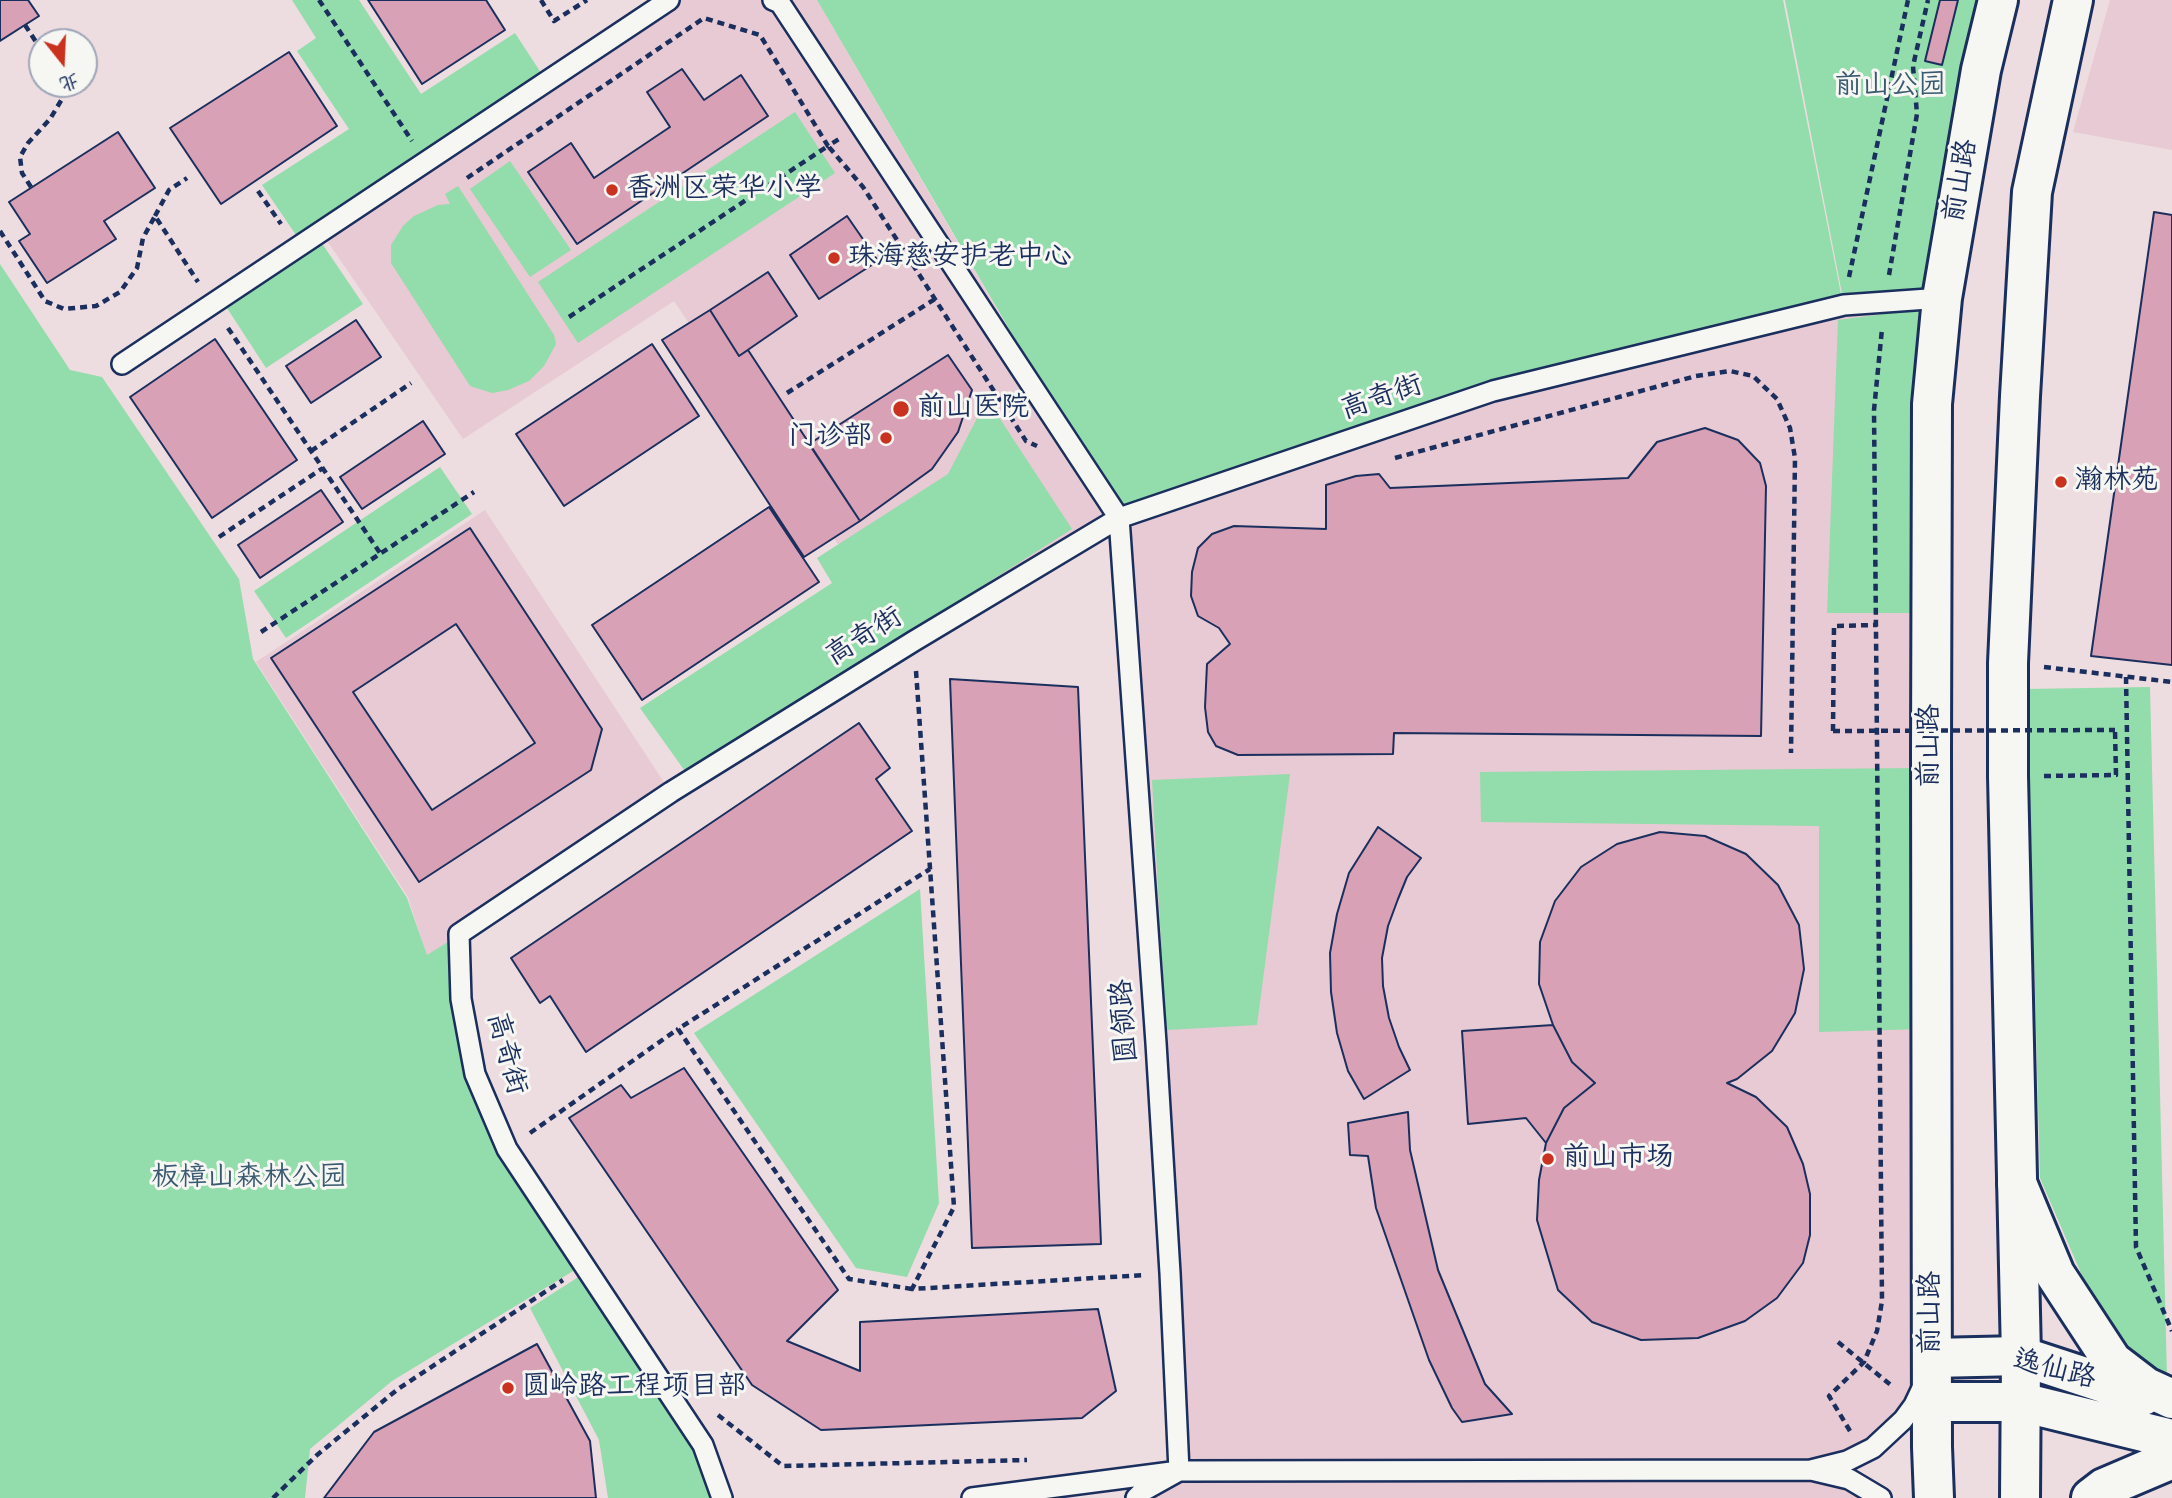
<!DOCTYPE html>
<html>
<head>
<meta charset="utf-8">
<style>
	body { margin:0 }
	#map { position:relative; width:2172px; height:1498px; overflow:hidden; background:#eddce0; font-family:Mynerve,"LXGW WenKai TC",sans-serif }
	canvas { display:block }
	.north { position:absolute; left:28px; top:28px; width:70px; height:70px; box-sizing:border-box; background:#f6f6f2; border:2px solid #9ea6b7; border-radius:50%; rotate:162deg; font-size:19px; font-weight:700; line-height:28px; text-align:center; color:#1b2f5e }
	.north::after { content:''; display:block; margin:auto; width:24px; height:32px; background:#c8321e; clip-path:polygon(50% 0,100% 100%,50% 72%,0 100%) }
</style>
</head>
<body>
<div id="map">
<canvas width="2172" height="1498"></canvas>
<div class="north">北</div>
</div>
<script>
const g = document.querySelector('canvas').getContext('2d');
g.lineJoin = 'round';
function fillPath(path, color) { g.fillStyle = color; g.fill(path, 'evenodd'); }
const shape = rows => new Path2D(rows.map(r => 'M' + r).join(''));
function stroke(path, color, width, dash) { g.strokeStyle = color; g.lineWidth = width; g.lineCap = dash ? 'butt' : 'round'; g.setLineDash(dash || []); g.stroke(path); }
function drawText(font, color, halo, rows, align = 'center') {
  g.font = font + ' Mynerve,"LXGW WenKai TC",sans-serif'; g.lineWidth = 6; g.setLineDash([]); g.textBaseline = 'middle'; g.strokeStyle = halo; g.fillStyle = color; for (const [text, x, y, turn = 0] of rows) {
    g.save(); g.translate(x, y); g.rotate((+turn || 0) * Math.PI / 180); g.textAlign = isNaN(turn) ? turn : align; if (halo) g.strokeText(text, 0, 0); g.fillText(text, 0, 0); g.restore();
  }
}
fillPath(shape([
	[670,0,817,0,1118,518,906,645,674,301,463,439,321,232],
	[2110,0,2172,0,2172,150,2073,132],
	[1942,298,1932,1330,1902,1420,1830,1466,1880,1498,1137,1498,1179,1471,1120,518,1493,391,1843,305],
	[485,510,671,793,427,956,408,897,256,662]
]), '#e7cad3');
fillPath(shape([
	[292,0,359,0,421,94,515,33,543,76,298,238,262,185,349,129,297,51,316,38],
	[817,0,1783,0,1843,304,1493,390,1119,517],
	[1785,0,1998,0,1942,297,1844,304],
	[795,112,835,173,578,343,538,282],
	[510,161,571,250,530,277,470,189],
	[458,186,554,335,556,344,544,366,529,381,508,390,492,393,470,386,391,263,391,245,403,226,414,216,438,205,450,204,445,194],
	[321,242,363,304,266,368,225,305],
	[0,264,70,370,102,377,239,579,253,659,407,898,427,955,459,935,475,1075,583,1265,392,1381,310,1449,305,1498,0,1498],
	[1930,308,1918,613,1827,613,1838,320],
	[987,399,1072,529,687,774,640,708,832,583,817,558,948,474],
	[440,467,472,514,286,638,254,591],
	[2150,687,2167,1378,2125,1349,2096,1308,2040,1178,2027,689],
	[1917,768,1922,1029,1819,1032,1819,826,1481,822,1480,772],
	[1290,774,1257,1025,1166,1030,1152,780],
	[920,889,939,1203,907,1277,856,1268,694,1033],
	[580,1276,694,1447,713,1498,608,1498,599,1440,530,1308]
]), '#93dcab');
const building = shape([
	[0,0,28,0,39,16,0,41,0,0],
	[368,0,486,0,505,30,422,84,368,0],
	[1940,0,1958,0,1942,65,1925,61,1940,0],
	[289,52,337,126,221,204,170,128,289,52],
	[682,69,704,100,741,75,768,116,577,244,528,172,571,143,594,178,670,127,647,92,682,69],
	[118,132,155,188,104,221,116,239,47,283,19,241,30,234,9,202,118,132],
	[2154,212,2172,215,2172,665,2091,656,2154,212],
	[847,216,878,261,819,299,790,255,847,216],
	[768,272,797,316,739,356,710,310,768,272],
	[710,310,739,356,748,350,860,521,804,557,662,340,710,310],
	[356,320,381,357,311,403,286,366,356,320],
	[215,339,297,460,212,518,130,397,215,339],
	[652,344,699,416,564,506,516,434,652,344],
	[948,355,972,390,958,432,932,469,860,521,809,444,948,355],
	[423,421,445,454,362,509,340,477,423,421],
	[1705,428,1738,440,1760,463,1766,486,1761,736,1394,733,1393,754,1238,755,1216,746,1208,732,1205,707,1207,664,1230,644,1219,628,1198,616,1191,596,1192,572,1198,548,1212,534,1234,526,1326,529,1326,485,1356,476,1379,474,1390,488,1628,478,1657,442,1705,428],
	[321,490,343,522,260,578,238,545,321,490],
	[769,507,819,582,642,700,592,625,769,507],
	[470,528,602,729,591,770,419,882,271,658,470,528],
	[456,624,535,743,432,810,353,692,456,624],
	[950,679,1078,687,1101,1244,972,1248,950,679],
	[859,723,890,768,876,779,912,831,586,1052,550,996,540,1003,511,958,859,723],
	[1378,827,1421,858,1407,877,1398,899,1388,926,1382,958,1383,986,1389,1018,1399,1047,1410,1070,1364,1099,1348,1071,1337,1033,1331,992,1330,953,1337,914,1349,873,1378,827],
	[1660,832,1705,836,1746,854,1778,885,1799,925,1804,969,1795,1013,1772,1051,1737,1079,1727,1083,1756,1097,1787,1127,1803,1164,1810,1194,1810,1235,1803,1263,1777,1298,1745,1321,1698,1338,1641,1340,1592,1322,1558,1290,1537,1220,1539,1180,1546,1143,1564,1108,1595,1083,1572,1062,1553,1025,1539,984,1540,942,1555,901,1581,867,1617,844,1660,832],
	[1553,1025,1572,1062,1595,1083,1564,1108,1546,1143,1526,1118,1468,1124,1462,1031,1553,1025],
	[684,1068,838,1290,787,1341,860,1371,860,1322,1098,1309,1116,1391,1082,1418,821,1430,752,1385,569,1118,621,1085,631,1098,684,1068],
	[1408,1112,1410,1150,1438,1270,1485,1384,1512,1414,1462,1422,1452,1408,1429,1360,1376,1208,1368,1156,1350,1155,1348,1123,1408,1112],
	[537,1344,590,1441,596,1498,324,1498,374,1432,537,1344]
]);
fillPath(building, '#d8a1b5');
stroke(building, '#1b2f5e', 2);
const lane = shape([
	[773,0,780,3,1119,518,1156,1043,1170,1273,1179,1471,1143,1491,1136,1498],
	[122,364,669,0],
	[722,1498,703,1445,507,1149,475,1074,461,999,459,934,671,792,914,641,1119,518,1493,391,1844,305,1942,298],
	[972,1498,1179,1471,1811,1470],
	[1881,1498,1849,1479,1811,1470,1847,1461,1873,1448,1903,1420,1914,1405,1923,1386]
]);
const secondary = shape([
	[2017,1183,2055,1274,2112,1361,2146,1387,2172,1399],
	[1932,1358,2021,1356,2143,1396],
	[1933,1402,2021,1402,2172,1439],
	[2091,1498,2104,1488,2172,1459]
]);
const primary = shape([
	[1934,1498,1932,1447,1931,749,1932,404,1942,298,1981,70,1998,0],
	[2020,1498,2021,1356,2008,776,2008,663,2020,396,2032,192,2073,0]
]);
stroke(lane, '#1b2f5e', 24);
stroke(secondary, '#1b2f5e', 44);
stroke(primary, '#1b2f5e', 44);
stroke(shape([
	[319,0,412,141],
	[541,0,554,21,587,0],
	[25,25,42,51],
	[467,178,704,18,760,35,828,146,839,139],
	[31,187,22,173,20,157,28,143,50,119,62,99,61,84],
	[258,191,281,224],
	[155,216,169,190,187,178],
	[0,231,45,301,64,309,96,306,120,292,137,268,143,238,155,216,198,282],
	[1889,275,1917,114,1913,66,1928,0],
	[1849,277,1908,0],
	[569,317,828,146,863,187,1026,441,1037,446],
	[228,328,380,553],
	[787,393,935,299],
	[311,451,411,383],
	[1395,458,1696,376,1730,371,1753,376,1777,399,1790,428,1795,458,1791,753],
	[219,537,323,468],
	[261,632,474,492],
	[2044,667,2172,682],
	[916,671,954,1207,912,1289,1145,1275],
	[2126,677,2136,1247,2172,1331],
	[1833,731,1834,626,1877,625],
	[2044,776,2116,775,2115,730],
	[530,1133,678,1029],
	[912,1289,849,1279,678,1029,930,869],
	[1838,1342,1892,1386],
	[718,1415,783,1466,1027,1460],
	[1850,1431,1829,1396,1864,1362,1877,1331,1882,1301,1874,410,1882,329],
	[273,1498,317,1455,398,1389,563,1280]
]), '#1b2f5e', 4.5, [7, 5]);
stroke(lane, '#f6f6f2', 19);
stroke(secondary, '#f6f6f2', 38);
stroke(primary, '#f6f6f2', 38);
stroke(shape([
	[1833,731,2115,730]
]), '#1b2f5e', 4.5, [7, 5]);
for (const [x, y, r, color] of [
	[612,190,7,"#c8321e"],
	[834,258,7,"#c8321e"],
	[901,409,9,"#c8321e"],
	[886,438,7,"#c8321e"],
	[2061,482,7,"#c8321e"],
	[1548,1159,7,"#c8321e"],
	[508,1388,7,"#c8321e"]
]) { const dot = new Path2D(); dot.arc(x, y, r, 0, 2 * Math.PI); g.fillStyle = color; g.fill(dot); stroke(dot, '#f6f6f2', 2.5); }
drawText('28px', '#395a71', '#f6f6f2', [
	["前山公园",1890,87],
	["板樟山森林公园",249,1179]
]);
drawText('28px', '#1b2f5e', '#f6f6f2', [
	["前山路",1962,181,-80],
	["高奇街",1382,399,-19],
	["高奇街",865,638,-32],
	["前山路",1931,746,-90],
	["圆领路",1126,1021,-94],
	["高奇街",505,1054,75],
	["前山路",1932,1313,-90],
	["逸仙路",2054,1371,14]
]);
drawText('28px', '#1b2f5e', '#f6f6f2', [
	["香洲区荣华小学",626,190],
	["珠海慈安护老中心",848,258],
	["前山医院",917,409],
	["门诊部",872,438,"right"],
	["瀚林苑",2075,482],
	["前山市场",1562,1159],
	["圆岭路工程项目部",522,1388]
], 'left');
</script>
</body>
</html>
